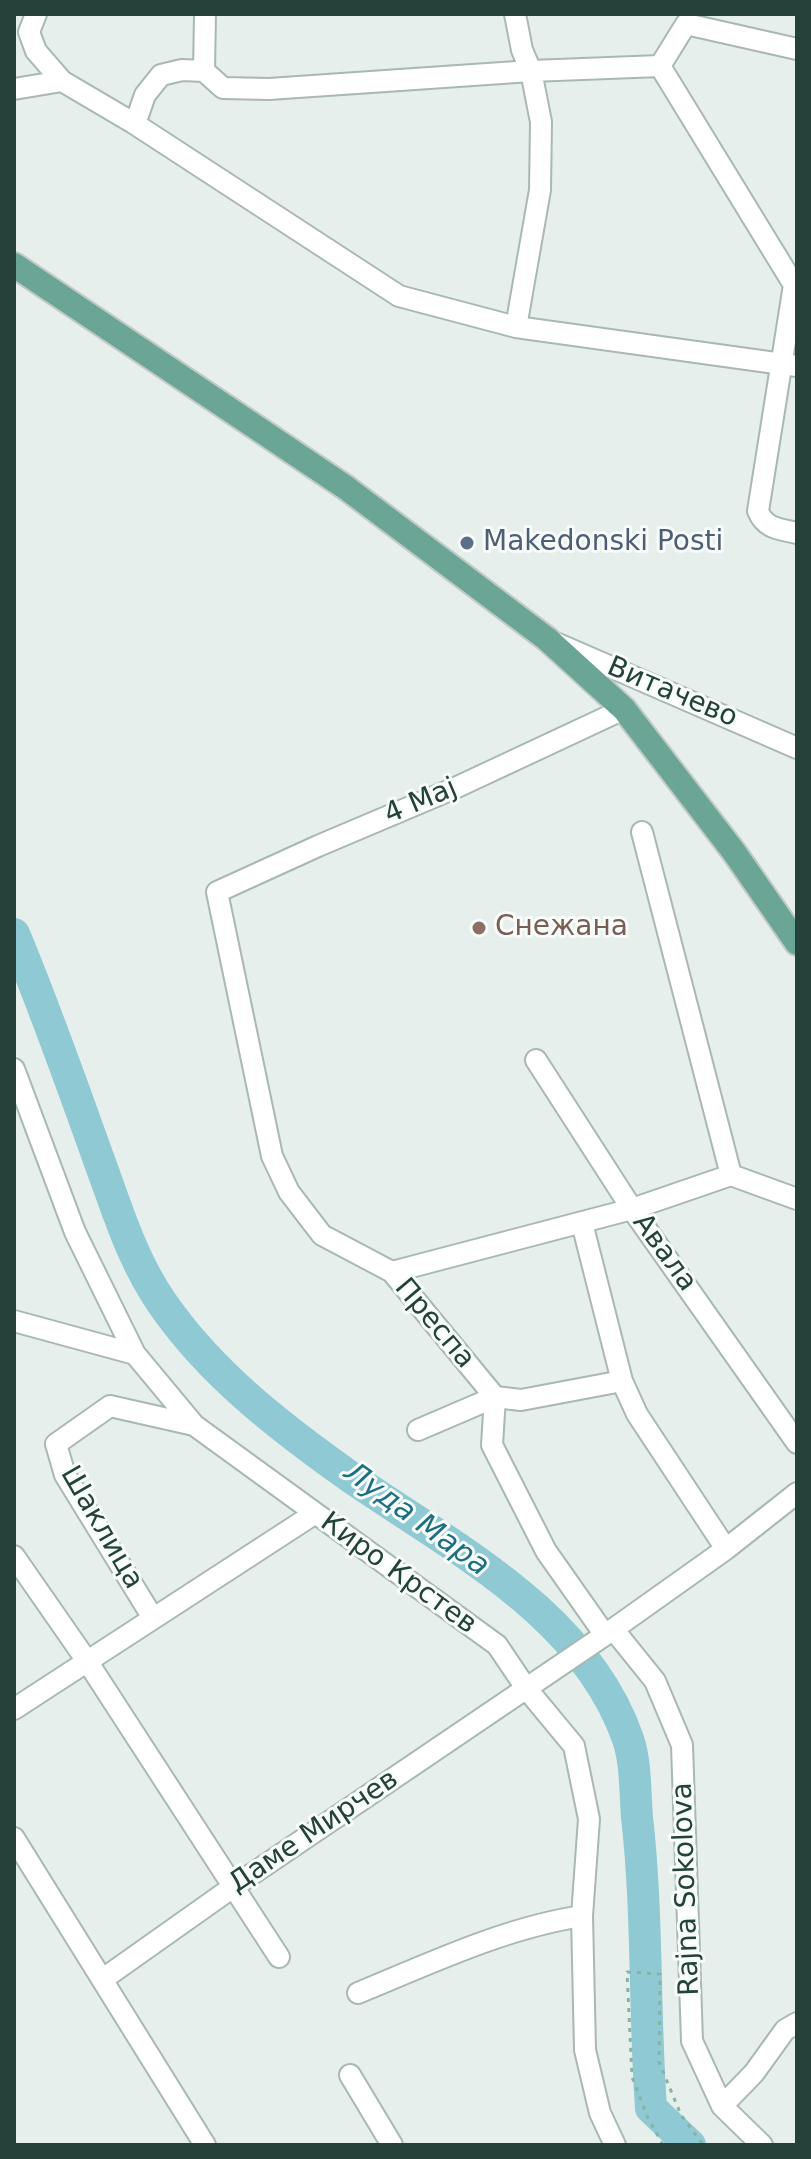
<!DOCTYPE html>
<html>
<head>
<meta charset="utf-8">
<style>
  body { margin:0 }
  #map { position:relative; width:811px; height:2159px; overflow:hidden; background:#e6efeb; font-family:"DejaVu Sans",sans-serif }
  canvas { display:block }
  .frame { position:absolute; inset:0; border:16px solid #24423a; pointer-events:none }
</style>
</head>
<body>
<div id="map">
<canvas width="811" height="2159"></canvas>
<div class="frame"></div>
</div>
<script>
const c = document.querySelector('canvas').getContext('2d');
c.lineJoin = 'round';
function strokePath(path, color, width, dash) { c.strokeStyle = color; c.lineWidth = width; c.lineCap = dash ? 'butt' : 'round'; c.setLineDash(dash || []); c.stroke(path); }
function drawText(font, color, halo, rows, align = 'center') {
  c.font = font + ' "DejaVu Sans",sans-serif'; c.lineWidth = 6; c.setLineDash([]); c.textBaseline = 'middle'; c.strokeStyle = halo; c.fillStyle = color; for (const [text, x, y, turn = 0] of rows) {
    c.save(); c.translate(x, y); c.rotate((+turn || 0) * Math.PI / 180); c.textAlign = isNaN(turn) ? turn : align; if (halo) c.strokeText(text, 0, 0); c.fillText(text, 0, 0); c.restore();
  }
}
strokePath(new Path2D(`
  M14 934C45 1008 72 1085 99 1160 117 1209 132 1260 162 1303 211 1374 280 1427 349 1476 453 1548 584 1613 628 1739 636 1762 635 1793 637 1817 648 1914 644 2011 651 2108L690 2145`), '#8ec9d4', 32);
const minor = new Path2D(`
  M36 14 29 32 36 51 62 81
  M515 14 522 50 531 71 541 122 540 190 516 327
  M660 66 794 285
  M204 71 205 14
  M14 89 62 81 135 124 399 296 516 327 797 366
  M135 124 145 95 161 75 182 70 204 71 223 88 269 89 531 71 660 66 686 24 797 49
  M797 283 794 285 758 511C765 529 780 529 797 533
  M558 644 797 748
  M642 832 731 1175
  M536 1060 632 1209 797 1443
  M14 1069 75 1232 135 1354 194 1425 497 1645 526 1688 574 1746 589 1819 582 1916 585 2050 600 2113 615 2145
  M582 1223 622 1381 637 1414 726 1549
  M392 1272 632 1209 731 1175 797 1199
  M14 1321 135 1354
  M418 1430 495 1397 521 1400 622 1381
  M14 1556 87 1661 279 1957
  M153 1618 65 1475 56 1444 110 1406 194 1425
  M613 1629 655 1681 682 1745 692 2041 722 2106 762 2145
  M605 1635 546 1551 492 1445 495 1397 392 1272 322 1235 289 1192 272 1156 217 892 318 846 455 788 624 709
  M14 1709 314 1514
  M14 1838 205 2145
  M103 1979 233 1887 605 1635 726 1549 797 1493
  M358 1993C431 1963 504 1928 582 1916
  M350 2075 392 2145
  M722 2106 754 2073 785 2030 797 2023`);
const major = new Path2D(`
  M14 265 345 487 547 639 624 709 734 852 797 943`);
strokePath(minor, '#a8b8b2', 24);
strokePath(major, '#c2cac8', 28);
strokePath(new Path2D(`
  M663 2145 647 2116 632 2077 627 1972 660 1974 659 2062 681 2115 703 2145`), '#86b3a5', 3, [4, 6]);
strokePath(minor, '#fff', 20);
strokePath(major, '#6aa596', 24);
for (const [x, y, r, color] of [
  [467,543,8,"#5c6f8a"],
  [479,928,8,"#8d6e63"]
]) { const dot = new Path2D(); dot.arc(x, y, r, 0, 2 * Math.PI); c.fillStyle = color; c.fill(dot); strokePath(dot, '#f7fbf9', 3); }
drawText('28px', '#4e5e75', '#f7fbf9', [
  ["Makedonski Posti",483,543]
], 'left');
drawText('28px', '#24423a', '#f7fbf9', [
  ["Витачево",672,693,23],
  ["4 Мај",421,802,-23],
  ["Авала",664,1253,54],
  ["Преспа",434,1324,50],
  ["Шаклица",101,1528,60],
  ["Киро Крстев",398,1574,36],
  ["Даме Мирчев",314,1832,-34],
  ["Rajna Sokolova",687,1889,-92]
]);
drawText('28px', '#785e54', '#f7fbf9', [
  ["Снежана",495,928]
], 'left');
drawText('italic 30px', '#1c6f80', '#f7fbf9', [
  ["Луда Мара",416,1520,36]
]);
</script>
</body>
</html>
